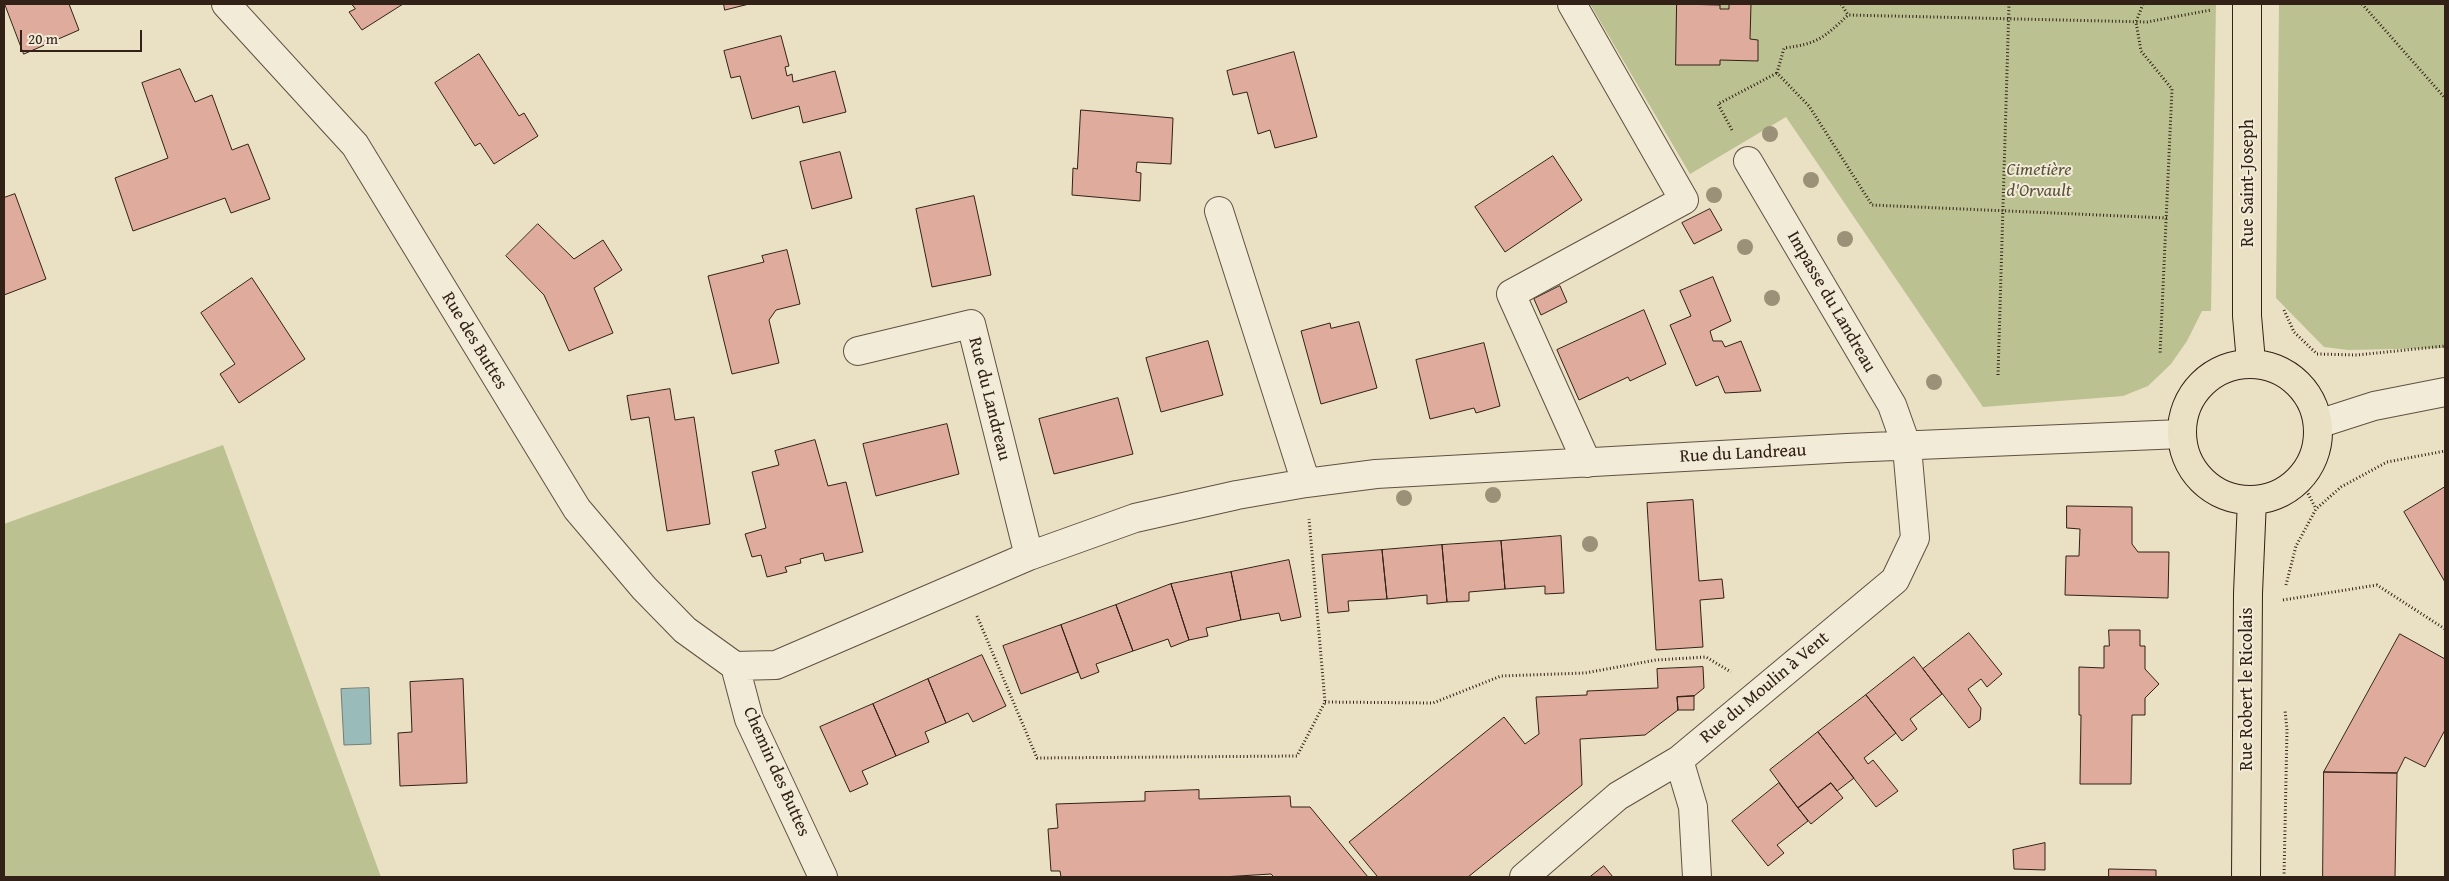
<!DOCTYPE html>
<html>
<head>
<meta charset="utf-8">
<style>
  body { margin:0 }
  #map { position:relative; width:2449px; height:881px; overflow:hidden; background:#eae0c3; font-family:"Gentium Book Plus",serif }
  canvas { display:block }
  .frame { position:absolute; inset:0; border:5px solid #322116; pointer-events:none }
  .scale { position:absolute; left:20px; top:30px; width:122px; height:22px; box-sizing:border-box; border:2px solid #322116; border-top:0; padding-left:6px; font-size:15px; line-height:18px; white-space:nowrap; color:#322116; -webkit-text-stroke:4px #f1ebd8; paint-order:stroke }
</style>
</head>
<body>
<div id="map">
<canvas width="2449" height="881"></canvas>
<div class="frame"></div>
<div class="scale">20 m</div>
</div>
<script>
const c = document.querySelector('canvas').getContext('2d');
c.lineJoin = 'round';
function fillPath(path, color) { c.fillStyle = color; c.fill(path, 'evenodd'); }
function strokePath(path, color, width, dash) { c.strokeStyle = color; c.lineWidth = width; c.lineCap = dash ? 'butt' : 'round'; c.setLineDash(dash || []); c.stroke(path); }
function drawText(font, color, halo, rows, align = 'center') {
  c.font = font + ' "Gentium Book Plus",serif'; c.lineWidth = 4; c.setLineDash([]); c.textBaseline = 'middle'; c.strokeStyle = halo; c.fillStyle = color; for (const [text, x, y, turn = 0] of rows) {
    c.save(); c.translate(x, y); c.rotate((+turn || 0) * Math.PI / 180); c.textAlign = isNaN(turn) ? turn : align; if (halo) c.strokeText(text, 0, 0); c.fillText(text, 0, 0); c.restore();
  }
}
fillPath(new Path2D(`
  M1590 4H2216L2211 311H2202L2187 341 2171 364 2148 386 2123 396 1983 407 1786 117 1690 174Z
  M2279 4H2445V348L2348 350 2324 347 2276 298Z
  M223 445 381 877H4V524Z`), '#bbc191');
const water = new Path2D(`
  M369 688 371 744 344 745 341 689Z`);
fillPath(water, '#99bbba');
strokePath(water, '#707d78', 1);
const building = new Path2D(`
  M5 4H69L79 30 24 54Z
  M352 4H403L362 30 349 12 355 9Z
  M724 4H749L725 10Z
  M1677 4 1720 5V9H1729V4H1751L1750 39 1758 40V61L1720 60V65H1676Z
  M781 36 789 66 785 67 787 76 792 74 793 82 835 71 846 112 803 123 799 106 752 119 740 76 731 78 724 51Z
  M1294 52 1317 137 1275 148 1270 130 1258 134 1247 92 1233 95 1227 71Z
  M479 54 519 116 524 113 538 136 494 164 480 143 475 146 435 83Z
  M180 69 195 102 212 95 232 150 248 144 270 199 231 213 225 198 133 231 115 178 168 158 142 83Z
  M1081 110 1173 118 1171 164 1137 162 1136 172 1141 173 1140 201 1072 195 1073 168 1077 169Z
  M840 152 852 198 812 209 800 162Z
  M1553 156 1582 200 1505 252 1475 207Z
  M15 194 46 279 4 295V198Z
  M974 196 991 275 932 287 916 209Z
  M1710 209 1722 230 1694 244 1682 223Z
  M538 224 574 259 603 240 622 270 594 288 613 333 569 351 544 295 506 256Z
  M787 250 800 304 776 310 769 320 779 363 732 374 708 276 764 262 762 256Z
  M1713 277 1731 321 1710 331 1713 341H1722L1725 347 1741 341 1761 391 1725 393 1718 376 1696 386 1670 325 1691 316 1680 291Z
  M252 278 305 359 239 403 220 374 235 364 201 313Z
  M1560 286 1567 302 1541 315 1534 299Z
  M1644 310 1666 364 1630 381 1628 377 1579 400 1557 350Z
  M1359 322 1377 388 1321 404 1301 331 1330 323 1331 328Z
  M1208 341 1223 395 1161 412 1146 358Z
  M1484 343 1500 406 1476 413 1474 408 1430 419 1416 360Z
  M670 389 675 420 694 417 710 524 667 531 649 417 631 420 627 396Z
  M1118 398 1133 454 1054 474 1039 419Z
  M947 424 959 474 876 496 863 444Z
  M815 440 828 486 846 482 863 552 825 561 823 553 800 559 801 563 785 567 787 572 767 577 761 555 752 557 745 534 766 528 752 472 779 465 775 451Z
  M2445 487V582L2404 512Z
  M1693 500 1699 581 1722 579 1724 598 1700 600 1703 647 1656 650 1647 503Z
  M2067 506 2132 507V544L2138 552H2169L2168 598 2065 595 2066 556H2079L2080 529 2067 528Z
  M1561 536 1564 593 1545 594V586L1505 589 1501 541Z
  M1501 541 1505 589 1469 592V601L1447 602 1442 545Z
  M1442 545 1447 602 1427 604V595L1387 599 1382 550Z
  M1382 550 1387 599 1348 601 1349 611 1328 613 1322 555Z
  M1289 560 1301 617 1281 621 1279 613 1241 620 1231 572Z
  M1231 572 1241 620 1206 628 1208 636 1189 640 1171 584Z
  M1171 584 1189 640 1171 647 1168 639 1133 651 1116 605Z
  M1116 605 1133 651 1096 664 1099 672 1081 679 1061 625Z
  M1061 625 1078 672 1021 694 1003 646Z
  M2109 630H2140V646H2145V669L2159 684 2145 698V715H2132L2131 784H2080L2081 715H2079V667L2104 668V646H2109Z
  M1969 633 2002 674 1987 687 1981 679 1968 689 1981 708 1980 720 1969 728 1923 669Z
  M2400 634 2445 659V730L2425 767 2405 757 2397 773 2324 772Z
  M982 655 1006 706 973 722 968 713 946 723 928 679Z
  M1914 657 1942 694 1910 719 1917 729 1902 741 1866 695Z
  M1703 667 1704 688 1694 696 1677 697 1678 710 1645 735 1580 739 1582 785 1468 877H1375L1377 876 1349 842 1504 717 1525 744 1539 734 1536 697 1587 695V691L1658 688 1657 669Z
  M463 679 467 783 400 786 398 733 412 732 410 682Z
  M928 679 946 723 925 732 929 742 896 756 873 704Z
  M1866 695 1896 733 1864 758 1868 764 1873 760 1898 791 1876 807 1818 732Z
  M1694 696V710H1678L1677 697Z
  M873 704 896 756 862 771 868 784 850 792 820 727Z
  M1818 732 1854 778 1837 791 1831 783 1798 808 1770 770Z
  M2324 772 2397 773 2395 877H2323Z
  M1779 783 1808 821 1777 845 1784 853 1768 866 1732 821Z
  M1831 783 1843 798 1811 824 1798 808Z
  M1199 790V799L1290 796 1291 807H1310L1368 877H1274L1271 874 1222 877H1061L1060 871H1051L1048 829 1058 828 1056 804 1145 801V792Z
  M2045 843V870L2014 869 2013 850Z
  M1604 866 1613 877H1590Z
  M2109 869 2156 870V877H2109Z`);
fillPath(building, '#deab9c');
strokePath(building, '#322116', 1);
const minor = new Path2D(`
  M226 4 355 145 577 509 644 588 685 630 735 666
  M1572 4 1684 200 1511 294 1587 463
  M1219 211 1306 483
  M858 351 971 324 1029 556
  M2318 424 2374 406 2445 392
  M735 666 776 665 1029 556 1135 518 1237 495 1306 483 1376 474 1847 448 2181 434
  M735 666 749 719 823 877
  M1679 760 1693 807 1697 877
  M1524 877 1618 796 1679 760 1895 580 1915 538 1907 447 1892 405 1748 161`);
const major = new Path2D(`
  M2247 4V316L2251 362
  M2182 432a68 68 0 1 1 136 0a68 68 0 1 1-136 0Z
  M2246 877 2248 593 2252 500`);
strokePath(minor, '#605141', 30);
strokePath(major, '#322116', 30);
strokePath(new Path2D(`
  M1841 4 1848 15
  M2143 4 2136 22 2141 51 2172 89 2160 354
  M2362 4 2445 98
  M1732 130 1718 104 1777 73
  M2167 218 1872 205 1809 106 1777 73 1784 48C1817 44 1824 38 1848 15L2147 22 2211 10
  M2284 310 2294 332 2317 354 2357 355 2445 346
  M1998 375 2009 4
  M2300 478 2316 509
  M2286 585 2296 546 2316 509 2341 487 2387 462 2445 451
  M2283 600 2377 585 2445 629
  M977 616 1037 758 1297 756 1325 702 1309 519
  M1325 702 1433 703 1501 676 1585 673 1656 660 1706 657 1731 672
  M2284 877 2287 730 2285 710`), '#322116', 3, [1, 2.5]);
strokePath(minor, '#f1ebd8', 28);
strokePath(major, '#eae0c3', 28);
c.fillStyle = '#9b9178';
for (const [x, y] of [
  [1770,134],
  [1811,180],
  [1714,195],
  [1845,239],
  [1745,247],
  [1772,298],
  [1934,382],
  [1493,495],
  [1404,498],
  [1590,544]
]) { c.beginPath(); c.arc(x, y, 8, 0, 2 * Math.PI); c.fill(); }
drawText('italic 18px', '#5b513b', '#f1ebd8', [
  ["Cimetière",2039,170],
  ["d'Orvault",2039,191]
]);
drawText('18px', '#322116', '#f1ebd8', [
  ["Rue Saint-Joseph",2248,183,-90],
  ["Impasse du Landreau",1831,302,60],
  ["Rue des Buttes",474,341,59],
  ["Rue du Landreau",989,399,76],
  ["Rue du Landreau",1743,454,-3],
  ["Rue du Moulin à Vent",1765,688,-40],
  ["Rue Robert le Ricolais",2247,689,-90],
  ["Chemin des Buttes",776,772,66]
]);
</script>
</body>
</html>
